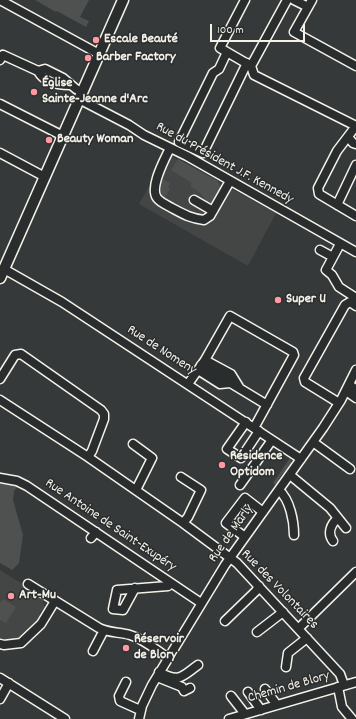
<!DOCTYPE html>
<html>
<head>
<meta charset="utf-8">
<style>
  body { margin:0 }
  #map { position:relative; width:356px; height:719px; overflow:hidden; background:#363939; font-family:Dekko,sans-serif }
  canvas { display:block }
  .scale { position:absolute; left:210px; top:24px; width:95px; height:18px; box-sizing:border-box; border:2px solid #f4f1e8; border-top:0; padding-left:5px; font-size:12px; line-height:14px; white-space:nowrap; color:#f4f1e8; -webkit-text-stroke:3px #2a2d2e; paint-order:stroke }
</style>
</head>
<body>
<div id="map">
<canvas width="356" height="719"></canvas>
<div class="scale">100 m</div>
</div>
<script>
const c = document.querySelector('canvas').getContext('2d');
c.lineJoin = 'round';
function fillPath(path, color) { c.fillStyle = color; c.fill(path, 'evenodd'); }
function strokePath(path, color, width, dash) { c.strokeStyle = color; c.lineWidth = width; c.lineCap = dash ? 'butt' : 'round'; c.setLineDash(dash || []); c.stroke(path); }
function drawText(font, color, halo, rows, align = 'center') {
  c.font = font + ' Dekko,sans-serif'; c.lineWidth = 3; c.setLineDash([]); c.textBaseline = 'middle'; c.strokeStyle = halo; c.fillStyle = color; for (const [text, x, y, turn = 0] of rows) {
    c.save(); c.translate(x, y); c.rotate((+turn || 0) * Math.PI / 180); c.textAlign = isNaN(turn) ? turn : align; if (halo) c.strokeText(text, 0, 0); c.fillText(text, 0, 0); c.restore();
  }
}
fillPath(new Path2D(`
  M167 154 276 213 248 266 139 204Z
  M0 570 43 597V602L45 608 39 613 42 618 18 641 0 642Z`), '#434645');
fillPath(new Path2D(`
  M35 0H89L80 17 89 21 86 27 57 11 56 12Z
  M178 159 218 181 221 192 214 204C205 204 205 197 199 192 197 190 193 188 190 186L192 183 171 170Z
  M160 178 170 183 168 187 170 189 165 198 159 190Z
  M290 458 292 464 284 474 283 473 278 480 280 481 276 485 273 483Z
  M0 483 18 486 14 491 13 500 23 535 19 563 12 570 0 563Z
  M3 599 16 607 6 623 0 620V603Z`), '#4e514f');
const minor = new Path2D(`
  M0 0 99 54
  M245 0 220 48 251 66 254 75 356 126 337 151 318 188 319 194 356 216
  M294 0 308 7
  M312 0 294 32 356 66
  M227 52 219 69 213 73 179 142 203 153 247 63
  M0 60 3 55 38 71C44 82 58 85 70 85
  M251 66 287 0
  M38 71 45 69 63 78 76 89 82 92
  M79 99 129 125 144 135 187 156 356 252
  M0 104 63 136
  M348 137 353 143 356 144
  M170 148C165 159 149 187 157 198 161 203 167 205 172 208 185 215 190 218 204 220L210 216 230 181
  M0 153 45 177
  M194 200 213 211
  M337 205 356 165
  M340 244 326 270 332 275 339 287 356 298
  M320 250 333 257
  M4 269 62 302 301 459
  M205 360 231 374 239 387
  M201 365 267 405
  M198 370 220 384 230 383
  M0 379 15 355 21 354 101 410 104 414V419L92 451 88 457
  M188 384 205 360 230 316 293 352 294 355 254 428
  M349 385 356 389
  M346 391 356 398
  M0 400 88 457 183 523 237 563 340 674 344 685
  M339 403 305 382 304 378 345 305 350 302 356 306
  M246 422 227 449 241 458 259 431
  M313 442 350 469
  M133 444 152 458 136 490
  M290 475 330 508 346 528
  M181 477 201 490 188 517 183 523
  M0 478 17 481 27 486 201 603
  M240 485 272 440
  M279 490C290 500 294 521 294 535
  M245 537 226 523 245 498 263 512
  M91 538 96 532
  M333 541C327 533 331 524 338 518
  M28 584 99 628C109 633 120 632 130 635 144 639 156 650 168 658
  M135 588 123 610 113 609 117 590 168 586
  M225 621 256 591 259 586
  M299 628 356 572
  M257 632 283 612
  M0 644 4 645 21 643 41 624 55 601
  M93 651 104 630
  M286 667 288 653 307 638
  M159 672C180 683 181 677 198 665
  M157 677 182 687 184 691 190 688
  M0 678 65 719
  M126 682 119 696 120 701 140 710
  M338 687 342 707 352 719
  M265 689 277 705
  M248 692 261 710
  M231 696 245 714
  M0 699 9 683
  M139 719 142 706 152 685 225 565 323 428 341 400 356 370
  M229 719 356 682`);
const major = new Path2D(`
  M0 278 123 0`);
strokePath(minor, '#f4f1e8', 11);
strokePath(major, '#f4f1e8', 13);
strokePath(minor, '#2a2d2e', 8);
strokePath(major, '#2a2d2e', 10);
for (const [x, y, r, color] of [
  [96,40,4,"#ff9aa2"],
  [88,58,4,"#ff9aa2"],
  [34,92,4,"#ff9aa2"],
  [49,140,4,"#ff9aa2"],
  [278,300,4,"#ff9aa2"],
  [222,465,4,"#ff9aa2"],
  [11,596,4,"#ff9aa2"],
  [126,648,4,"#ff9aa2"]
]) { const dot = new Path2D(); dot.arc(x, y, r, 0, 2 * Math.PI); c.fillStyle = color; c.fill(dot); strokePath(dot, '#2a2d2e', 1.5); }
drawText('bold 14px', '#f4f1e8', '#2a2d2e', [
  ["Escale Beauté",104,40],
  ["Barber Factory",96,58],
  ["Église",42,84],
  ["Sainte-Jeanne d'Arc",42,100],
  ["Beauty Woman",57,140],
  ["Super U",286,300],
  ["Résidence",230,457],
  ["Optidom",230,473],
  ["Art-Mu",19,596],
  ["Réservoir",134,640],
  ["de Blory",134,656]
], 'left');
drawText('14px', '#f4f1e8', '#2a2d2e', [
  ["Rue du Président J.F. Kennedy",224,164,29],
  ["Rue de Nomeny",161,351,33],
  ["Rue Antoine de Saint-Exupéry",110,526,34],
  ["Rue de Marly",232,534,-55],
  ["Rue des Volontaires",279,590,46],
  ["Chemin de Blory",289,688,-16]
]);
</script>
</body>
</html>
